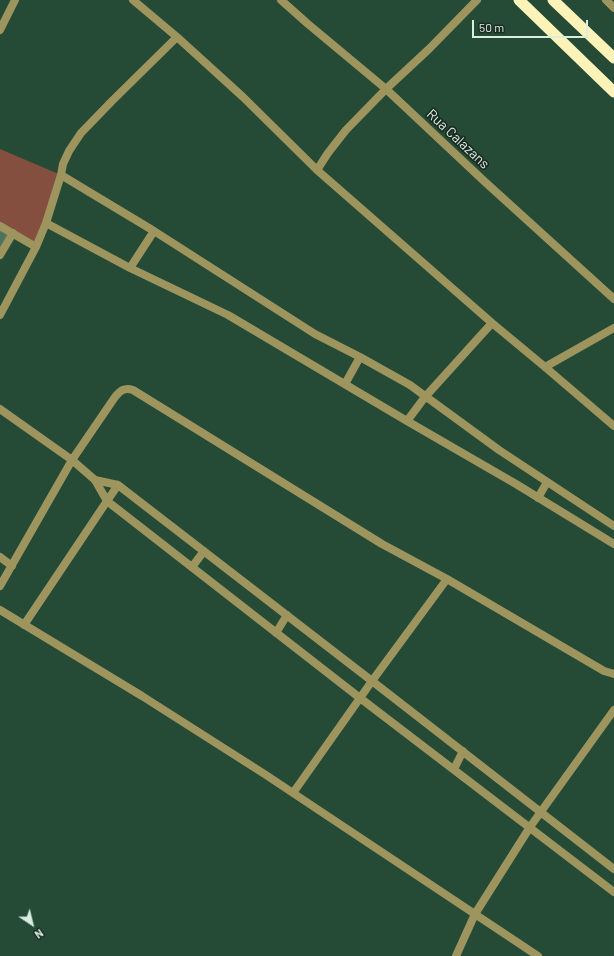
<!DOCTYPE html>
<html>
<head>
<meta charset="utf-8">
<style>
  body { margin:0 }
  #map { position:relative; width:614px; height:956px; overflow:hidden; background:#254b36; font-family:Barlow,sans-serif }
  canvas { display:block }
  .north { position:absolute; left:12px; top:904px; width:40px; height:40px; -webkit-text-stroke:3px #1c2c23; paint-order:stroke; rotate:145deg; font-size:11px; font-weight:700; line-height:16px; text-align:center; color:#d9eee1 }
  .north::after { content:''; display:block; margin:auto; width:14px; height:18px; background:#d9eee1; clip-path:polygon(50% 0,100% 100%,50% 72%,0 100%) }
  .scale { position:absolute; left:472px; top:20px; width:116px; height:18px; box-sizing:border-box; border:2px solid #d9eee1; border-top:0; padding-left:5px; font-size:12px; line-height:14px; white-space:nowrap; color:#d9eee1; -webkit-text-stroke:3px #1c2c23; paint-order:stroke }
</style>
</head>
<body>
<div id="map">
<canvas width="614" height="956"></canvas>
<div class="north">N</div>
<div class="scale">50 m</div>
</div>
<script>
const c = document.querySelector('canvas').getContext('2d');
c.lineJoin = 'round';
function fillPath(path, color) { c.fillStyle = color; c.fill(path, 'evenodd'); }
function strokePath(path, color, width, dash) { c.strokeStyle = color; c.lineWidth = width; c.lineCap = dash ? 'butt' : 'round'; c.setLineDash(dash || []); c.stroke(path); }
function drawText(font, color, halo, rows, align = 'center') {
  c.font = font + ' Barlow,sans-serif'; c.lineWidth = 3.5; c.setLineDash([]); c.textBaseline = 'middle'; c.strokeStyle = halo; c.fillStyle = color; for (const [text, x, y, turn = 0] of rows) {
    c.save(); c.translate(x, y); c.rotate((+turn || 0) * Math.PI / 180); c.textAlign = isNaN(turn) ? turn : align; if (halo) c.strokeText(text, 0, 0); c.fillText(text, 0, 0); c.restore();
  }
}
fillPath(new Path2D(`
  M0 149 61 175 36 247 0 226Z`), '#844f3e');
fillPath(new Path2D(`
  M0 226 13 233 0 255Z`), '#4d735d');
strokePath(new Path2D(`
  M133 0 177 37 243 97 317 170 492 323 545 367 614 426
  M281 0 308 24 386 89 484 181 614 299
  M606 0 614 8
  M0 30 15 0
  M317 170 328 153 346 130 386 89 429 49 477 0
  M61 175 154 231 315 334 360 357 410 385 499 450 614 526
  M46 223 130 268 228 315 407 421 516 484 614 544
  M0 226 36 247
  M0 255 13 233
  M130 268 154 231
  M0 315 36 247 46 223 61 175 63 164 69 151 81 133 112 101 177 37
  M545 367 614 328
  M345 384 360 357
  M0 409 72 460 95 480 107 501 360 698 614 892
  M407 421 425 397 492 323
  M95 480 118 485 372 681 614 869
  M538 498 547 482
  M0 557 12 566
  M192 567 204 551
  M0 586 72 460 115 397C120 391 124 387 133 390L382 544 447 579 604 671 614 674
  M0 610 142 696 266 775 538 956
  M24 625 107 501 118 485
  M276 633 287 615
  M454 769 463 751
  M293 793 372 681 447 579
  M456 956 475 914 530 827 614 710`), '#9e945e', 8);
strokePath(new Path2D(`
  M519 0 614 92
  M553 0 614 58`), '#fdf2b8', 11);
drawText('14px', '#d9eee1', '#1c2c23', [
  ["Rua Calazans",458,139,43]
]);
</script>
</body>
</html>
